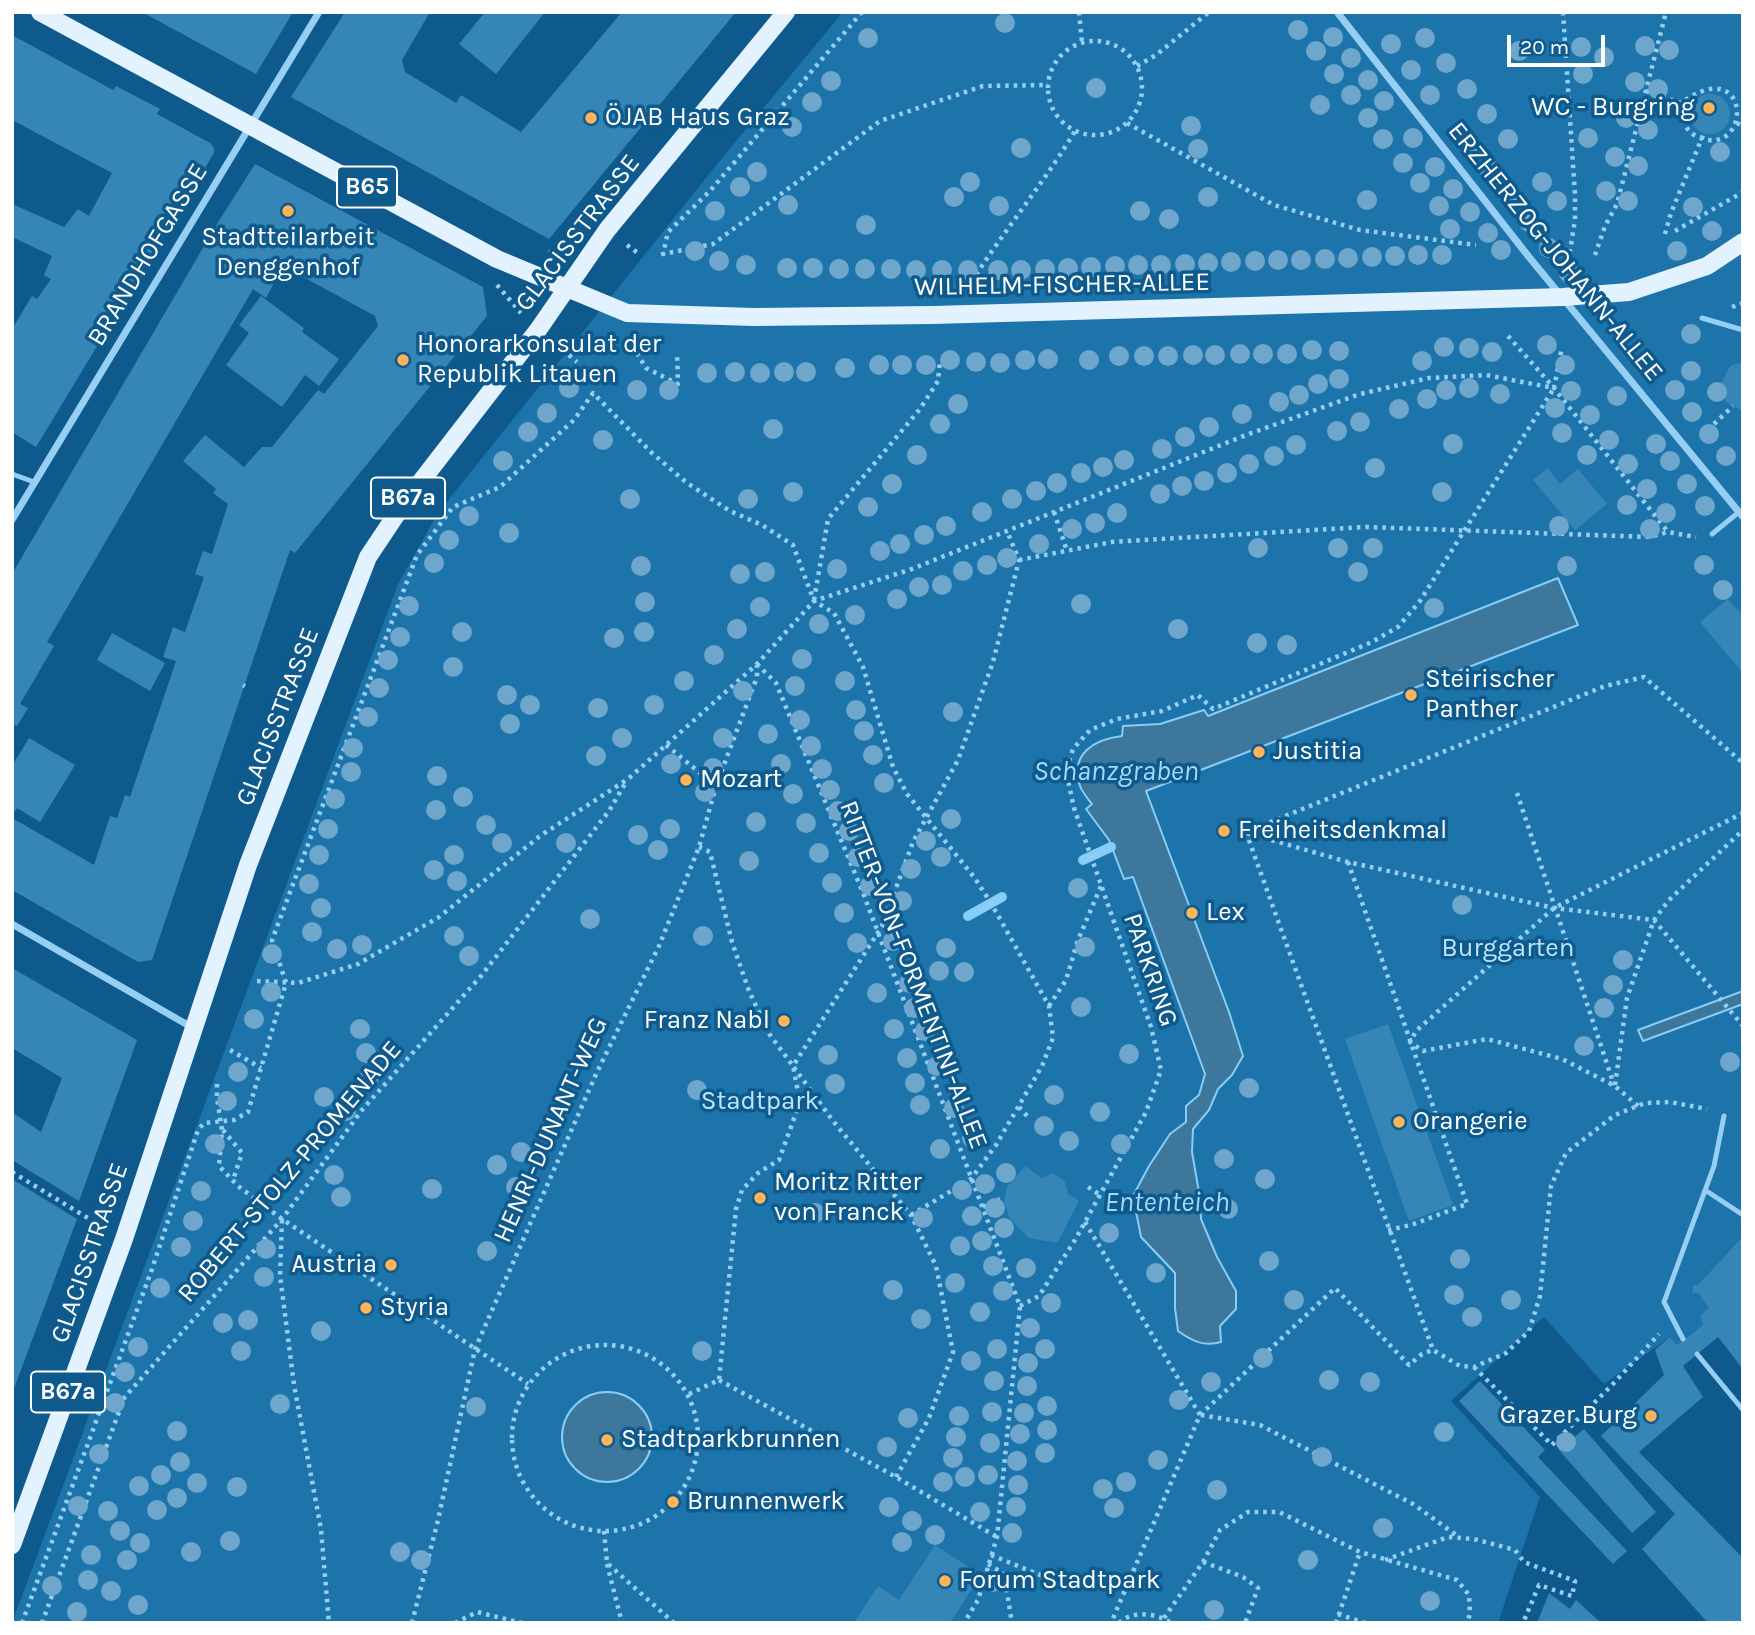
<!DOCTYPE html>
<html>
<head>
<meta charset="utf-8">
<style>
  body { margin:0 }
  #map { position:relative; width:1755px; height:1635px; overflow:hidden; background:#0f5a8d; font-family:Karla,sans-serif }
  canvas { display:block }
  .frame { position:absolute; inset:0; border:14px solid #fff; pointer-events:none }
  .scale { position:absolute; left:1507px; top:35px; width:98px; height:32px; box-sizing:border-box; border:4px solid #fff; border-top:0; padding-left:9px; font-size:21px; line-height:24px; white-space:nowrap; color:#fff; -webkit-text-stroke:5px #0f5a8d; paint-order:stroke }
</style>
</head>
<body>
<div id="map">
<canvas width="1755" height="1635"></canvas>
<div class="frame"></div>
<div class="scale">20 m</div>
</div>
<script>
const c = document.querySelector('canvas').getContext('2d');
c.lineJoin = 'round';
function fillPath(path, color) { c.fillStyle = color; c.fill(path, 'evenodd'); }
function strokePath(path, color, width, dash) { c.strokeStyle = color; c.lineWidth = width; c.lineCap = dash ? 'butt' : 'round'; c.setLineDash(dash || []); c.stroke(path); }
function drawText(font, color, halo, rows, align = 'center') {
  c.font = font + ' Karla,sans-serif'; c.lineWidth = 7; c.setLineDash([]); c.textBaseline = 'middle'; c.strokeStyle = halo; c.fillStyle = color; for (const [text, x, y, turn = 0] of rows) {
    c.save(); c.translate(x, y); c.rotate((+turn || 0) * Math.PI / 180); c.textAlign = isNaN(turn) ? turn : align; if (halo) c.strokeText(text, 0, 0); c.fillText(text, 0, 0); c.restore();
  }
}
fillPath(new Path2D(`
  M843 12H1743V1236L1698 1285H1693L1692 1293H1698L1709 1308 1700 1315 1703 1325 1677 1345 1670 1337 1604 1384 1544 1317 1451 1401 1540 1497 1498 1623H12L398 584 438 513 718 163Z`), '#1d74ab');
const water = new Path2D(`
  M1558 578 1578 625 1146 791 1229 1012 1243 1056 1232 1075 1218 1089 1209 1110 1193 1129 1192 1152 1200 1198 1201 1219 1217 1257 1236 1291V1309L1220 1326 1221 1342C1204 1347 1192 1341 1178 1331L1175 1308V1273L1141 1237 1133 1196 1149 1166 1170 1134 1186 1122V1106L1199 1095 1205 1074 1133 877 1124 879 1109 840 1086 809 1092 804C1088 799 1082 792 1080 786 1069 753 1096 739 1122 736L1123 726 1160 724 1204 710 1208 716Z
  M1743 991V1004L1643 1041 1638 1030Z
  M562 1437a45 45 0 1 1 90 0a45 45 0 1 1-90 0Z`);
fillPath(water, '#3e779c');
strokePath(water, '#87cdf7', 2);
strokePath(new Path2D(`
  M1083 860 1111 847
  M968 916 1002 897`), '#87cdf7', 10);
fillPath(new Path2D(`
  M142 12H293L256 74Z
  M345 12H430L402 60 405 72 456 103 461 95 521 132 622 12H736L549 239 291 97Z
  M485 12H545L496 74 459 44Z
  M12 35 113 90 116 86 160 109 157 114 210 143 214 148V153L36 447 12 432V329L32 296 37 299 51 279 44 275 52 256 12 237V204L64 227 78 209 89 216 112 173 12 120Z
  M1690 114a20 20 0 1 1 40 0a20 20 0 1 1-40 0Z
  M255 164 483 287 487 316 295 553 290 550 152 960 138 962 12 890V818L94 865 110 816 117 818 125 795 130 797 176 661 163 657 173 627 185 632 204 577 195 574 203 551 212 554 228 504 213 493 216 489 183 461 205 435 244 467 262 447H272L318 390 324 394 378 326 375 316 283 266 266 298 253 289 47 642 54 646 20 704 28 708 17 726 12 724V574L217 224Z
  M261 296 304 328 302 332 339 359 319 386 305 375 282 407 226 365 249 333 239 325Z
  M1743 362V411L1726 402 1721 383 1730 366Z
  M1548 468 1560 484 1578 469 1607 504 1575 530 1533 480Z
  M1728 599 1743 616V673L1700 622Z
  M112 633 165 663 150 691 97 660Z
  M29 738 75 765 40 822 17 808 12 815V766Z
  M12 968 137 1040 79 1201 12 1160V1112L41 1132 62 1078 12 1048Z
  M1388 1024 1453 1205 1409 1221 1345 1039Z
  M1025 1166 1042 1178 1053 1173 1065 1181 1068 1194 1079 1201 1057 1243 1029 1238 1010 1219 1004 1202 1007 1187Z
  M12 1179 77 1219 12 1394Z
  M1743 1236V1369L1718 1337 1683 1366 1703 1397 1639 1452 1743 1558V1623H1708L1642 1549 1675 1514 1601 1436 1664 1375 1655 1350 1670 1337 1677 1345 1703 1325 1700 1315 1709 1308 1698 1293H1692L1693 1285H1698Z
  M1480 1381 1545 1450 1538 1457 1627 1551 1613 1564 1459 1401Z
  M1584 1429 1656 1512 1632 1533 1559 1450Z
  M935 1545 981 1575 950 1623H854L878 1586 899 1600Z
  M1549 1593 1570 1609 1576 1600 1601 1623H1537Z`), '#3685b7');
strokePath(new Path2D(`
  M862 12 710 191 668 232 663 254 713 244 880 121 983 86 1048 85
  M1079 12 1082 42
  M1563 12 1575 195V220L1570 251
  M1048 88a47 47 0 1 1 94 0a47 47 0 1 1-94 0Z
  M1137 66 1156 55 1209 12
  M1646 91 1681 103C1754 50 1752 163 1696 136 1684 130 1680 115 1681 103
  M1127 123 1274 205 1360 230 1476 245
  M1737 123 1743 127
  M1675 231 1743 192
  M1665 234 1671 213 1704 133
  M627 245 638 253
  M549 253 566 243
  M1595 255 1605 226 1617 204 1666 12
  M497 285 521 313
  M967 289C1001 234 1042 186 1075 131
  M1732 307 1743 303
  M1508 336 1554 388 1668 532
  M556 344 577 362
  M637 353 646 368 678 384 677 353
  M1714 424 1733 406
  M1054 512 1067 551
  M1019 560 1112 542 1366 527 1650 537 1668 532 1696 537
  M814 600 828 519 920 409 938 381 940 361
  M757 664 776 683 863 893 1020 1306 997 1537 978 1600 964 1623
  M243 685 245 686
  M666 745 716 786
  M1517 793 1614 1085
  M1246 832 1433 1350 1460 1366 1474 1367 1506 1353 1529 1331 1540 1296 1551 1186 1566 1153 1615 1115 1645 1103 1670 1102 1707 1109
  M1246 832 1605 686 1644 677 1743 763
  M1247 833 1348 862 1554 908 1654 920 1743 1026
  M1348 862 1467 1204 1411 1225 1388 1230
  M257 981 298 983 358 964 439 917 540 836 628 779 757 664 814 601 912 569 1246 435 1360 394 1429 378 1486 375 1554 388 1562 347
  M1049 1006 1066 980 1078 940 1101 886
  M230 1050 261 1068
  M217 1084V1098L222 1130 219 1166 238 1186 282 1219 528 1384
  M1615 1085 1627 998 1654 920 1669 900 1743 830
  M1638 1106 1615 1086 1562 1059 1487 1039 1423 1051 1410 1042 1416 1031 1554 908 1743 813
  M1019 1107 1028 1117
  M223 1130 242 1153 233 1180
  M12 1172 101 1226
  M1088 1187 1100 1195
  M983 1207 1000 1199
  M282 1220 280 1275 294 1385 321 1529 329 1623
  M1085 1222 1200 1415 1111 1623
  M1020 1306 1039 1296 1075 1240 1146 1112 1161 1070 1151 1027 1074 808 1066 771 1073 749 1090 730 1117 719 1162 711 1198 695 1213 709 1372 642 1398 627 1420 601 1554 388
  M512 1438a93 93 0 1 1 186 0a93 93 0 1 1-186 0Z
  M1474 1367 1552 1445 1613 1384 1659 1334
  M719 1380 896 1477 997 1537
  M689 1394 719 1380 736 1209 742 1190 758 1173 779 1160 800 1102 793 1066 770 1035 749 991 732 942 710 852 699 847
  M1200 1415 1335 1288 1409 1365 1422 1354 1433 1350
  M1201 1415 1260 1425 1413 1504 1456 1535
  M896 1477 929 1418 953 1352 936 1266 911 1215 833 1121 793 1066 882 926 913 842 958 760 993 662 1019 560 1007 531
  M604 1531 607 1563 674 1623
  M991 1555 1055 1581
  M1385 1560 1448 1537 1474 1539 1515 1550 1524 1562 1575 1581 1572 1596 1539 1585 1523 1623
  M1203 1562 1243 1577 1258 1588 1245 1623
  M607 1564 622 1623
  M988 1564 1004 1574 1012 1623
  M1338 1614 1365 1623
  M1164 1618 1203 1562 1220 1530 1248 1512H1279L1360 1552 1457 1580 1469 1595 1470 1614 1467 1623
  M22 1623 152 1269 198 1130 204 1123 234 1120 248 1112 286 983 272 940 417 555 453 507 500 487 574 420 593 393 652 453 687 483 730 511 762 525 793 545 814 601 834 613 863 667 893 767 907 794 974 877 991 903 1049 1006 1053 1038 1042 1066 996 1145 971 1179 911 1215
  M42 1623 124 1398 282 1219 362 1110 481 976 609 811 626 782
  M412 1623 438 1520 475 1349 597 1072 659 946 699 847 716 786 757 677V665
  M455 1623 477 1612 522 1623
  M1119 1623C1132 1610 1156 1613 1171 1623
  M1336 1623 1360 1552`), '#96cff3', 4.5, [3.5, 5]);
strokePath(new Path2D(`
  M1702 318 1743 330
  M12 474 34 482
  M1712 534 1739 512
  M1705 1190 1743 1215
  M1683 1339 1664 1302 1714 1166 1724 1116
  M1697 1354 1743 1410`), '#96cff3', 5);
strokePath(new Path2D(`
  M1337 12 1529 257 1743 517
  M12 520 319 12
  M12 924 193 1028`), '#96cff3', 7);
strokePath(new Path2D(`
  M40 12 497 259 627 313 754 317 933 315 1563 297 1629 292 1707 266 1743 242
  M12 1545 124 1239 248 865 368 557 402 506 538 330 607 230 786 12`), '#e2f2ff', 18);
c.fillStyle = '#6fa6cb';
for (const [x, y] of [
  [1005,23],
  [1298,30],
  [1333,37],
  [868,38],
  [1425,38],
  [1391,44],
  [1645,46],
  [1581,47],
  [1669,50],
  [1316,51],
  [1519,51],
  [1604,57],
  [1351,58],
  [1446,63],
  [1411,70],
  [1334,74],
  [1583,74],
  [1368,80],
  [831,81],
  [1635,82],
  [1096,88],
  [1467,89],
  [1658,89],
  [1351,95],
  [1430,95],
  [1384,101],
  [812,102],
  [1320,105],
  [1487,114],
  [1368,118],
  [1626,118],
  [1191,126],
  [792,127],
  [1648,130],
  [1413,138],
  [1588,138],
  [1383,139],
  [1508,139],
  [1470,146],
  [1021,148],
  [1198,149],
  [1720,152],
  [1615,157],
  [1403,163],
  [1638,166],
  [1435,167],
  [1490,171],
  [757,172],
  [970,182],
  [1542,182],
  [1420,183],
  [740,187],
  [1453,189],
  [1606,191],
  [954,197],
  [1208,197],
  [1510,197],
  [1367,200],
  [1557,201],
  [1628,201],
  [788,205],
  [999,206],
  [1439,206],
  [1693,207],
  [715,211],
  [1140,211],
  [1470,212],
  [1169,219],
  [1529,222],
  [866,225],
  [1450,229],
  [1712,231],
  [1488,233],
  [1549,248],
  [1501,250],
  [695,251],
  [1677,251],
  [1418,255],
  [1442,255],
  [1395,256],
  [1372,257],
  [1348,258],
  [1325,259],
  [1278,260],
  [1301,260],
  [719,261],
  [1255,261],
  [1231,262],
  [1208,263],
  [1185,264],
  [746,265],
  [1138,265],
  [1161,265],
  [1115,266],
  [1091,267],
  [787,268],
  [813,268],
  [1068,268],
  [839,269],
  [865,269],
  [891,269],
  [1045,269],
  [916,270],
  [942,270],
  [968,270],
  [998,270],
  [1021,270],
  [1569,273],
  [1691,334],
  [1547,345],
  [1444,347],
  [1469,348],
  [1312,350],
  [1339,351],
  [1492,352],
  [1240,354],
  [1263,354],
  [1287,354],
  [1193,355],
  [1215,355],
  [1119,356],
  [1144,356],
  [1168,356],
  [1048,359],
  [950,360],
  [1025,360],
  [1089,360],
  [1422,361],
  [976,362],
  [1000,363],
  [879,365],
  [902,365],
  [926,365],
  [1565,365],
  [845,368],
  [1691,371],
  [735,372],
  [784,372],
  [806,372],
  [707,373],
  [760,373],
  [1339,379],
  [1318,384],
  [569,388],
  [1469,388],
  [637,390],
  [669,390],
  [1446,390],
  [1675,390],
  [1571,391],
  [1717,392],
  [1500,394],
  [1299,395],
  [1617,396],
  [1427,399],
  [1279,402],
  [958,404],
  [1555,408],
  [1399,409],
  [1692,412],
  [547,413],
  [1242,414],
  [1590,415],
  [1360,422],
  [940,424],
  [1209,427],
  [773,429],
  [1337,431],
  [528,432],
  [1562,433],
  [1709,434],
  [1185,437],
  [603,440],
  [1609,440],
  [1453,444],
  [1656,444],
  [1296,445],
  [1162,449],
  [917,455],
  [1587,455],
  [1274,456],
  [1726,456],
  [1124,460],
  [503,461],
  [1670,461],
  [1249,464],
  [1628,464],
  [1103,467],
  [1375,468],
  [1081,473],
  [1227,473],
  [1204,481],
  [1057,483],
  [892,484],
  [1687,484],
  [1182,486],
  [1647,489],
  [1036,491],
  [793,492],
  [1442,492],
  [1160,494],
  [630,499],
  [748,499],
  [1012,499],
  [1627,505],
  [1705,506],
  [868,507],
  [982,512],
  [1117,513],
  [1666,513],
  [469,516],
  [1095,523],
  [946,526],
  [1559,526],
  [1072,529],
  [1650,529],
  [509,533],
  [924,535],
  [449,540],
  [900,544],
  [1039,544],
  [1258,548],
  [1338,548],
  [1373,548],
  [880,551],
  [1007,558],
  [434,563],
  [987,565],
  [1704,565],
  [641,566],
  [1567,566],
  [837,569],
  [963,571],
  [765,572],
  [1358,572],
  [740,574],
  [942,585],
  [919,587],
  [1723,590],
  [897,599],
  [645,602],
  [1081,604],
  [409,606],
  [760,607],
  [1434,608],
  [855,615],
  [819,624],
  [737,629],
  [1178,629],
  [462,632],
  [644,632],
  [400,637],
  [614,638],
  [1257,643],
  [1287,645],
  [714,655],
  [802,659],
  [388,660],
  [453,667],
  [684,681],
  [845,681],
  [795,686],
  [379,688],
  [743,691],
  [507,695],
  [530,705],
  [654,705],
  [598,708],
  [856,710],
  [953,712],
  [368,717],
  [800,720],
  [510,724],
  [864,731],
  [768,734],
  [622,738],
  [723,738],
  [811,746],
  [353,748],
  [873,755],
  [596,756],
  [671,764],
  [781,764],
  [713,768],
  [822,769],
  [351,772],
  [437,776],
  [884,783],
  [830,790],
  [705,792],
  [793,794],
  [463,797],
  [335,799],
  [436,810],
  [838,811],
  [951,819],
  [756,822],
  [806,823],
  [486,825],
  [328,829],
  [670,829],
  [849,831],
  [638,835],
  [926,841],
  [502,843],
  [566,843],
  [658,850],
  [819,853],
  [319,855],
  [454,855],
  [858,857],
  [941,857],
  [749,861],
  [911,869],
  [434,870],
  [457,881],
  [832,883],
  [309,884],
  [870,886],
  [1078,888],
  [902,901],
  [1462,905],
  [321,908],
  [844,913],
  [590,919],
  [312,932],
  [454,936],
  [703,936],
  [893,941],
  [857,943],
  [362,945],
  [1085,947],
  [946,948],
  [337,949],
  [272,954],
  [469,956],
  [1623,960],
  [939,971],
  [964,972],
  [909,983],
  [1613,985],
  [271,992],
  [877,993],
  [1081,1007],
  [914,1008],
  [1604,1008],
  [254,1019],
  [360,1029],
  [894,1029],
  [925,1031],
  [1584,1046],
  [366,1053],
  [1129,1054],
  [828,1055],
  [907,1058],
  [1730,1062],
  [937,1066],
  [238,1072],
  [368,1080],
  [915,1083],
  [835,1084],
  [1249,1088],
  [697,1090],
  [1054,1095],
  [324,1097],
  [227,1101],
  [920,1105],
  [954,1108],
  [346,1111],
  [1100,1112],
  [1044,1126],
  [972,1138],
  [1069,1141],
  [215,1144],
  [1121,1144],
  [940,1149],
  [521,1152],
  [1224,1159],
  [497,1165],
  [1006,1173],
  [334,1175],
  [1265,1179],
  [985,1184],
  [516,1187],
  [432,1189],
  [962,1190],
  [201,1191],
  [341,1197],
  [995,1208],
  [1228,1209],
  [815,1213],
  [972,1216],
  [923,1218],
  [193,1221],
  [1004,1228],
  [1109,1233],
  [982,1241],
  [960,1246],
  [181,1247],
  [266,1249],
  [487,1251],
  [1460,1259],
  [1269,1261],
  [993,1266],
  [1026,1268],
  [1156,1273],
  [264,1277],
  [955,1283],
  [160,1288],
  [893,1290],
  [1003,1291],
  [1454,1295],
  [1294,1300],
  [1511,1300],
  [1051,1303],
  [980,1312],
  [1472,1317],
  [921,1319],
  [248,1320],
  [223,1323],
  [1030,1328],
  [321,1331],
  [138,1347],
  [997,1349],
  [1045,1349],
  [241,1351],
  [702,1351],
  [1263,1358],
  [971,1361],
  [1028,1363],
  [125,1372],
  [1329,1380],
  [994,1381],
  [1211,1382],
  [1370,1382],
  [1027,1386],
  [1179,1400],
  [115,1403],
  [280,1404],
  [1047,1406],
  [476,1407],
  [992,1412],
  [1024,1413],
  [959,1416],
  [908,1418],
  [1047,1430],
  [177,1431],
  [1444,1432],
  [1020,1434],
  [956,1437],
  [1566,1442],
  [990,1443],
  [887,1447],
  [1045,1453],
  [99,1454],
  [1322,1457],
  [953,1458],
  [1158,1460],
  [1017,1461],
  [180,1462],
  [161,1475],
  [988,1475],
  [965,1477],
  [943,1482],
  [1126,1482],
  [197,1483],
  [1018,1485],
  [139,1486],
  [237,1487],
  [1103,1489],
  [1217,1490],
  [177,1498],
  [78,1506],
  [889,1507],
  [1016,1507],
  [1114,1508],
  [157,1510],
  [108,1511],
  [980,1512],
  [912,1521],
  [1383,1528],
  [120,1531],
  [1012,1533],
  [935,1535],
  [230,1541],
  [902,1542],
  [140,1543],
  [191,1552],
  [400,1552],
  [91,1555],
  [127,1560],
  [421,1560],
  [1308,1560],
  [88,1580],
  [993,1582],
  [52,1586],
  [111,1591],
  [1430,1601],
  [138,1605],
  [1214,1610],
  [77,1612]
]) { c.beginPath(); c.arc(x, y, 10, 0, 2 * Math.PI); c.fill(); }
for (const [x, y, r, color] of [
  [1709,108,7,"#ffb458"],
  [591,118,7,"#ffb458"],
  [288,211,7,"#ffb458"],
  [403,360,7,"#ffb458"],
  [1411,695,7,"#ffb458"],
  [1259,752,7,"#ffb458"],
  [686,780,7,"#ffb458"],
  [1224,831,7,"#ffb458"],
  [1192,913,7,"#ffb458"],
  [784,1021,7,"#ffb458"],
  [1399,1122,7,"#ffb458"],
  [760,1198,7,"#ffb458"],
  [391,1265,7,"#ffb458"],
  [366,1308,7,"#ffb458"],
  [1651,1416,7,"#ffb458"],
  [607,1440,7,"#ffb458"],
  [673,1502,7,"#ffb458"],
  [945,1581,7,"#ffb458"]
]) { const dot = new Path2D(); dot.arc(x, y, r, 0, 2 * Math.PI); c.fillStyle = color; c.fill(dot); strokePath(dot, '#0f5a8d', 2.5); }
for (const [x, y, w] of [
  [367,187,60],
  [408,498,74],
  [68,1392,74]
]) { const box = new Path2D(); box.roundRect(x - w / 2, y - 20.5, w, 41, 5); c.fillStyle = '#0f5a8d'; c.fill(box); strokePath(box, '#fff', 2); }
drawText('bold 24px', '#fff', null, [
  ["B65",367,187],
  ["B67a",408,498],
  ["B67a",68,1392]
]);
drawText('26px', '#fff', '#0f5a8d', [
  ["WC - Burgring",1695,108,"right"],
  ["ÖJAB Haus Graz",605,118],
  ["Stadtteilarbeit",288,238,"center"],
  ["Denggenhof",288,268,"center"],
  ["Honorarkonsulat der",417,345],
  ["Republik Litauen",417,375],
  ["Steirischer",1425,680],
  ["Panther",1425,710],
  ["Justitia",1273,752],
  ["Mozart",700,780],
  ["Freiheitsdenkmal",1238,831],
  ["Lex",1206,913],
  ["Franz Nabl",770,1021,"right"],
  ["Orangerie",1413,1122],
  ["Moritz Ritter",774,1183],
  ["von Franck",774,1213],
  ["Austria",377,1265,"right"],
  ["Styria",380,1308],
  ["Grazer Burg",1637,1416,"right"],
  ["Stadtparkbrunnen",621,1440],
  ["Brunnenwerk",687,1502],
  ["Forum Stadtpark",959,1581]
], 'left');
drawText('26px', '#fff', '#0f5a8d', [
  ["GLACISSTRASSE",578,233,-53],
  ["ERZHERZOG-JOHANN-ALLEE",1555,252,51],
  ["BRANDHOFGASSE",148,255,-59],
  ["WILHELM-FISCHER-ALLEE",1062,285,-1],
  ["GLACISSTRASSE",278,717,-69],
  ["PARKRING",1150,970,71],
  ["RITTER-VON-FORMENTINI-ALLEE",913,975,69],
  ["HENRI-DUNANT-WEG",551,1130,-66],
  ["ROBERT-STOLZ-PROMENADE",290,1172,-50],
  ["GLACISSTRASSE",90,1253,-71]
]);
drawText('26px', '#bde5fe', '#0f5a8d', [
  ["Burggarten",1508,949],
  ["Stadtpark",760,1102]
]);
drawText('italic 28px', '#a1d9fa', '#0f5a8d', [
  ["Schanzgraben",1116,772],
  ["Ententeich",1167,1203]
]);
</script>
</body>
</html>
